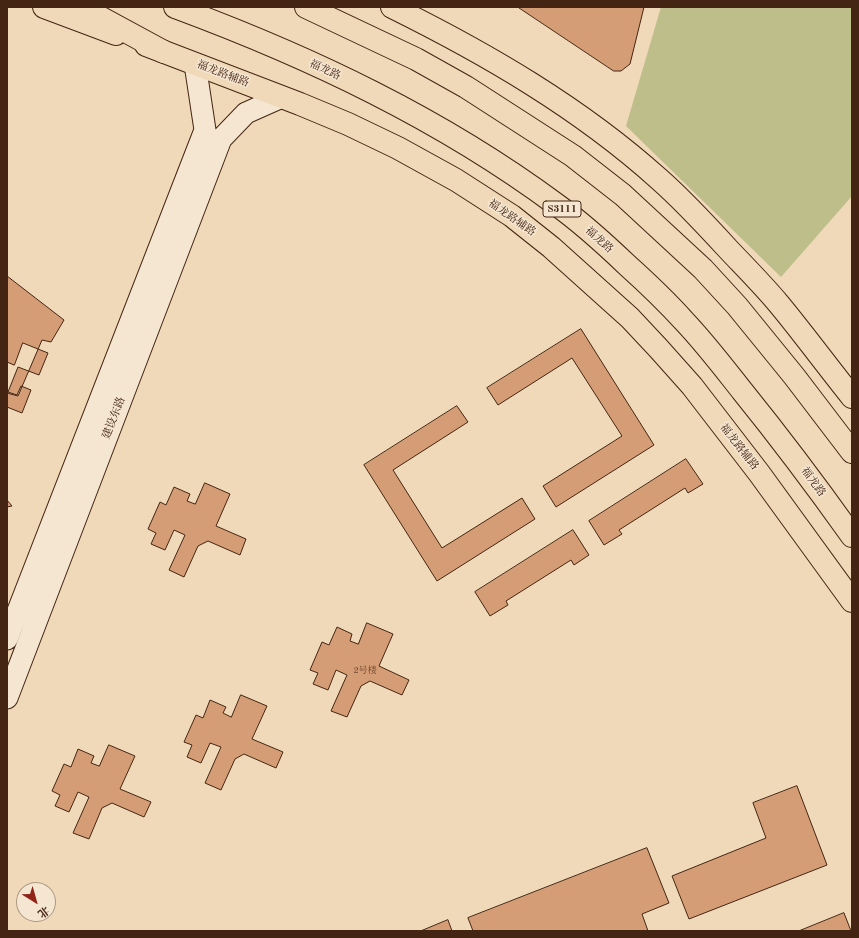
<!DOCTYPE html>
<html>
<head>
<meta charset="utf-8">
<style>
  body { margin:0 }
  #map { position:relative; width:859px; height:938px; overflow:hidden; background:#efd9b8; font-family:"Old Standard TT","Noto Serif SC",serif }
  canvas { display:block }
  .frame { position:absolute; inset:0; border:8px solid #442513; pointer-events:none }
  .north { position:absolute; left:16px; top:882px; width:40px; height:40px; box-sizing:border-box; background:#f5e6d1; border:1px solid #ae9985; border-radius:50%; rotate:143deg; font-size:11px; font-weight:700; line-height:16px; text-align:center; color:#442513 }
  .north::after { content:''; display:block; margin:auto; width:14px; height:18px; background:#8f2418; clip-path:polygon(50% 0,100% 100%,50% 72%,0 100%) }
</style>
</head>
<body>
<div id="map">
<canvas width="859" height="938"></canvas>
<div class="frame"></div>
<div class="north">北</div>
</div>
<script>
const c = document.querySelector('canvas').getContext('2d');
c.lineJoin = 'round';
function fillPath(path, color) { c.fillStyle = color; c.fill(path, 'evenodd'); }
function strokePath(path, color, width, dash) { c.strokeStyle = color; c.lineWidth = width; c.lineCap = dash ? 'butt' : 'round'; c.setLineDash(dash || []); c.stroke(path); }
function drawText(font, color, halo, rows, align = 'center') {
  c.font = font + ' "Old Standard TT","Noto Serif SC",serif'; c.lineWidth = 3; c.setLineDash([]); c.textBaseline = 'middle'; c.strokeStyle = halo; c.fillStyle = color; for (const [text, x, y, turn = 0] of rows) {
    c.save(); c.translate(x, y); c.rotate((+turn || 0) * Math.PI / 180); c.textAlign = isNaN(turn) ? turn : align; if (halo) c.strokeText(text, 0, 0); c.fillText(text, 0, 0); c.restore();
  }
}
fillPath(new Path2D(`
  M661 7H852V196L781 277 626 126Z`), '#bebe8b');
const building = new Path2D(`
  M518 7H644L630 64 621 71H614Z
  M7 276 64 320 51 342 42 340 18 396 7 393Z
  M581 329 654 445 556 507 543 486 622 436 572 358 498 405 487 388Z
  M23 343 48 353 39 375 18 367 8 392 17 395 21 386 31 390 22 413 7 407V362L14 365Z
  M457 406 468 422 393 470 442 548 522 498 535 519 437 581 364 465Z
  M686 459 703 484 688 493 685 488 619 530 622 534 604 545 589 521Z
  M205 483 230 494 216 526 246 539 240 555 208 541 198 546 184 577 169 570 185 535 174 530 165 550 151 544 156 533 148 529 160 502 166 505 174 487 190 494 187 501 195 504Z
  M7 500 12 506 7 507Z
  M573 530 589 555 574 565 571 560 506 601 508 605 490 616 475 592Z
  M367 623 393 634 379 666 409 680 402 695 370 681 361 686 347 717 331 711 347 675 336 670 328 690 313 684 318 673 310 670 322 642 329 645 337 627 352 634 350 641 358 644Z
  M241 695 267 706 252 739 283 752 276 768 244 754 235 759 221 790 205 783 221 747 210 743 201 763 187 757 192 745 184 742 196 715 203 718 210 700 226 707 223 713 231 717Z
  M109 745 135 756 120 789 151 802 144 817 112 803 102 808 89 839 73 833 89 797 78 792 69 812 55 806 60 795 52 791 64 764 71 767 78 749 94 756 91 763 99 766Z
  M797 786 827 865 689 919 672 876 766 838 753 803Z
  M647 848 669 903 642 914 648 931H473L468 918Z
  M844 913 851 931H799Z
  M448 920 452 931H421Z`);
fillPath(building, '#d59d75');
strokePath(building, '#442513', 1);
const secondary = new Path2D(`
  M7 639 205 130 195 64
  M7 698 221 139 246 113 282 97`);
const primary = new Path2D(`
  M44 7 116 34
  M392 7C487 54 580 108 659 179 684 201 706 225 728 249 745 267 762 284 778 303 803 333 827 366 852 397
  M146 45 300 104 348 124 398 148 456 180 512 216 551 247 630 318 659 349 692 386 759 473 852 601`);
const trunk = new Path2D(`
  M81 7 164 52
  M175 7C310 57 441 119 557 205 582 223 605 244 627 265 647 283 666 301 684 321 705 343 724 368 743 392 781 439 817 487 852 536
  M306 7 416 59 466 87 573 156 623 195 703 269 737 306 794 376 852 452`);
strokePath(secondary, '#442513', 23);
strokePath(primary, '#442513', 24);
strokePath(trunk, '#442513', 24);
strokePath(secondary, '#f5e6d1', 21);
strokePath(primary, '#efd9b8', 22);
strokePath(trunk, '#efd9b8', 22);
drawText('9px', '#68432c', null, [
  ["2号楼",365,671]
]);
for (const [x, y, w] of [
  [562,209,38]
]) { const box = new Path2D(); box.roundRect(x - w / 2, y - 8, w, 16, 3); c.fillStyle = '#f5e6d1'; c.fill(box); strokePath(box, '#442513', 1); }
drawText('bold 10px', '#442513', null, [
  ["S3111",562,209]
]);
drawText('11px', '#442513', '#f5e6d1', [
  ["福龙路",325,70,25],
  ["福龙路辅路",223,74,21],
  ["福龙路辅路",512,218,35],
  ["福龙路",599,240,42],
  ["建设东路",114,418,-69],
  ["福龙路辅路",739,447,52],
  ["福龙路",813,482,54]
]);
</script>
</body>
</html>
